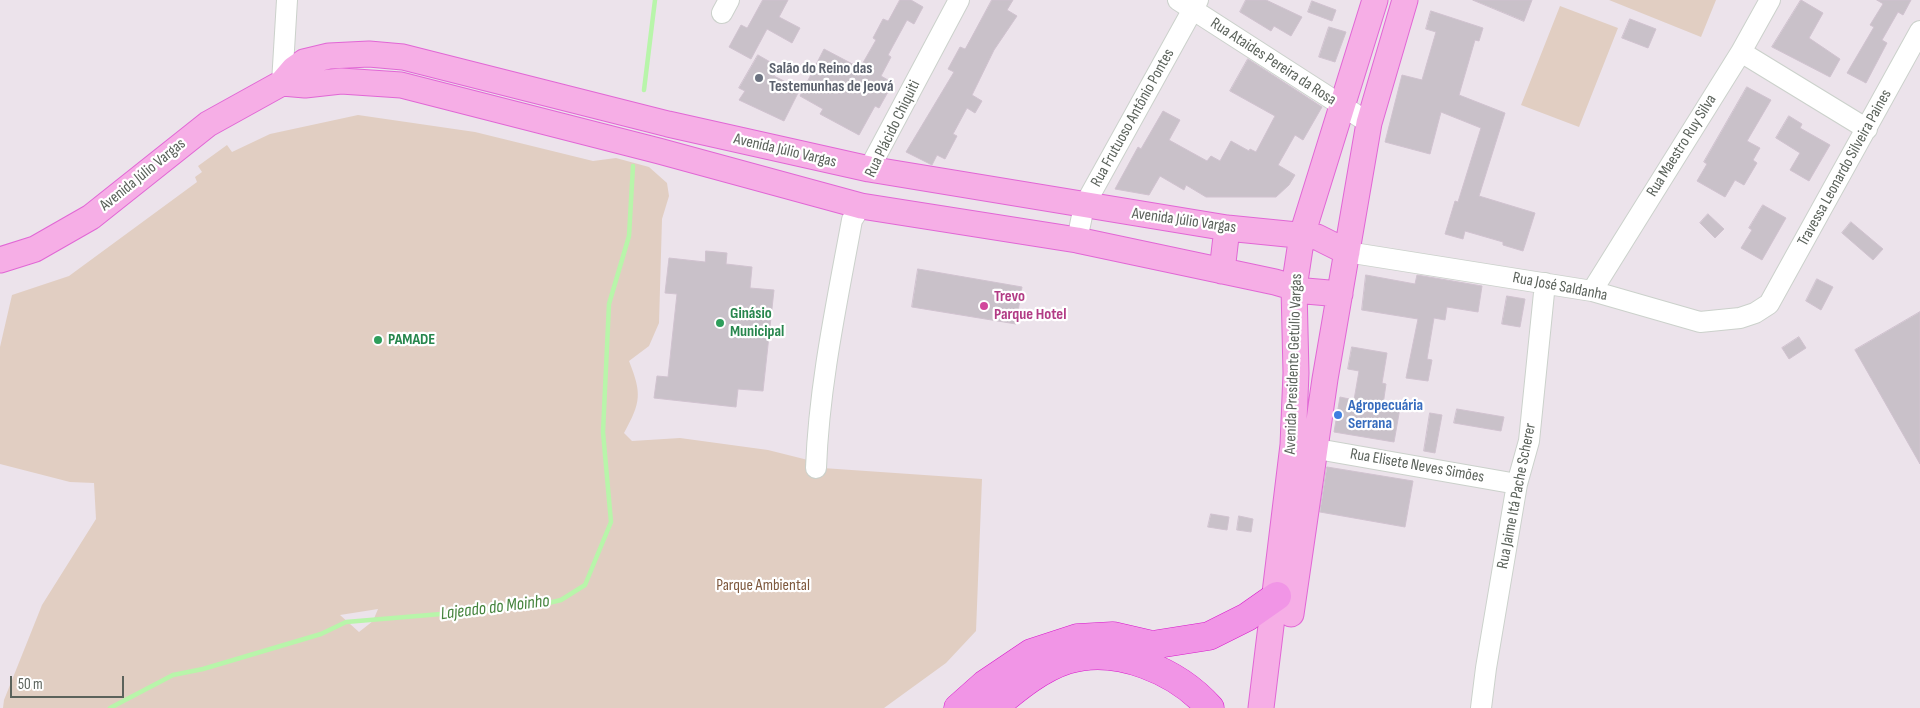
<!DOCTYPE html>
<html>
<head>
<meta charset="utf-8">
<style>
  body { margin:0 }
  #map { position:relative; width:1920px; height:708px; overflow:hidden; background:#ece3eb; font-family:"Sofia Sans Condensed",sans-serif }
  canvas { display:block }
  .scale { position:absolute; left:10px; top:676px; width:114px; height:22px; box-sizing:border-box; border:2px solid #5b625b; border-top:0; padding-left:6px; font-size:15px; line-height:18px; white-space:nowrap; color:#5b625b; -webkit-text-stroke:4px #fff; paint-order:stroke }
</style>
</head>
<body>
<div id="map">
<canvas width="1920" height="708"></canvas>
<div class="scale">50 m</div>
</div>
<script>
const c = document.querySelector('canvas').getContext('2d');
c.lineJoin = 'round';
function fillPath(path, color) { c.fillStyle = color; c.fill(path, 'evenodd'); }
function strokePath(path, color, width, dash) { c.strokeStyle = color; c.lineWidth = width; c.lineCap = dash ? 'butt' : 'round'; c.setLineDash(dash || []); c.stroke(path); }
function drawText(font, color, halo, rows, align = 'center') {
  c.font = font + ' "Sofia Sans Condensed",sans-serif'; c.lineWidth = 4.5; c.setLineDash([]); c.textBaseline = 'middle'; c.strokeStyle = halo; c.fillStyle = color; for (const [text, x, y, turn = 0] of rows) {
    c.save(); c.translate(x, y); c.rotate((+turn || 0) * Math.PI / 180); c.textAlign = isNaN(turn) ? turn : align; if (halo) c.strokeText(text, 0, 0); c.fillText(text, 0, 0); c.restore();
  }
}
fillPath(new Path2D(`
  M1609 0H1716L1701 37Z
  M1560 6 1618 28 1579 127 1521 105Z
  M358 115 475 132 593 161 616 158 649 167 667 183 669 196 662 219 659 323 649 346 629 361C642 394 641 402 624 433L632 441 680 438 768 450 808 460V467L982 479 976 631 946 663 884 708H3L4 700 42 605 96 519 94 483 70 482 0 464V347L12 295 69 276 197 182 195 177 202 172 198 166 227 145 232 152 270 134ZM378 609 373 621 359 632 340 615Z`), '#e1cec2');
strokePath(new Path2D(`
  M644 90 655 0
  M110 708 173 675 203 669 321 634 346 622 536 606 561 600 585 585 611 522 603 432 609 304 629 236 633 166`), '#b8f5aa', 4.5);
const building = new Path2D(`
  M763 0H788L779 17 800 28 792 43 767 29 751 59 729 47 741 25 747 28Z
  M900 0H911L923 7 914 24 907 20 888 55 891 57 881 76 893 83 879 108 875 106 859 135 820 114 823 109 800 96 824 49 860 68 876 40 873 38 883 19 888 21Z
  M992 0H1013L1007 10 1017 16 994 50 972 95 982 101 975 113 967 108 953 134 957 136 945 159 937 155 932 165 906 152 954 72 948 69 960 47 965 49Z
  M1246 0H1266L1302 17 1291 36 1274 26 1271 31 1240 12Z
  M1473 0H1532L1524 21Z
  M1801 0 1823 13 1809 38 1840 59 1830 77 1772 47Z
  M1877 0H1911L1903 15 1898 12 1882 40 1887 43 1866 83 1847 73 1874 27 1870 25 1883 4Z
  M1312 1 1336 10 1332 21 1308 12Z
  M1431 11 1483 28 1479 41 1475 40 1459 95 1505 113 1479 196 1535 213 1523 251 1503 245V242L1465 231 1463 239 1445 234 1455 201 1458 202 1481 128 1441 112 1430 154 1385 142 1402 75 1422 80 1436 32 1426 29Z
  M1630 19 1656 29 1648 48 1622 38Z
  M1329 27 1346 32 1335 62 1319 57Z
  M758 55 779 67 774 76 800 89 784 121 739 100 745 91 739 88Z
  M1248 59 1322 107 1303 140 1295 135 1278 165 1295 175 1289 185 1276 197H1206L1186 185 1184 190 1160 176 1149 195 1115 189 1138 147 1141 149 1163 111 1180 120 1169 140 1207 161 1211 156 1220 161 1231 141 1249 151 1250 149 1256 152 1275 116 1230 91Z
  M1747 87 1771 100 1747 141 1760 148 1753 160 1757 163 1744 185 1735 180 1725 197 1697 181 1707 164 1704 162Z
  M1789 116 1802 124 1800 128 1830 145 1809 181 1790 170 1800 153 1776 138Z
  M1763 205 1786 218 1762 260 1741 248 1752 230 1749 228Z
  M1708 214 1724 229 1715 238 1700 223Z
  M1851 222 1883 249 1873 260 1842 233Z
  M706 251 727 253 726 264 752 267 750 288 774 290 763 391 738 389 736 407 654 398 657 376 668 377 677 294 665 293 669 258 705 262Z
  M918 269 1022 287 1016 324 912 307Z
  M1366 275 1415 284 1417 275 1482 286 1478 312 1447 307 1445 320 1434 318 1427 359 1432 360 1428 381 1406 378 1418 319 1362 310Z
  M1817 279 1833 287 1821 310 1806 301Z
  M1507 296 1525 299 1520 327 1502 324Z
  M1920 312V464L1855 350Z
  M1799 337 1806 348 1789 359 1782 348Z
  M1352 347 1387 353 1382 383 1386 384 1383 405 1400 408 1394 442 1334 432 1340 397 1354 400 1359 371 1348 369Z
  M1457 409 1504 417 1501 431 1454 423Z
  M1430 413 1442 415 1435 453 1424 451Z
  M1327 467 1413 481 1405 527 1320 512Z
  M1211 514 1229 517 1227 530 1208 527Z
  M1239 516 1253 519 1251 532 1237 530Z`);
fillPath(building, '#c9c1c9');
strokePath(building, '#d0c2cf', 1);
const minor = new Path2D(`
  M1178 0 1369 123
  M722 13 729 0
  M1741 52 1867 129
  M282 83 287 0
  M869 169 959 0
  M1077 240 1084 206 1198 0
  M1347 252 1592 291 1700 322 1740 318 1755 313 1769 304 1920 31
  M1592 291 1741 52 1770 0
  M1300 446 1517 484
  M816 468C819 385 837 302 852 220L861 206
  M1481 708 1486 668 1517 484 1529 441 1545 283`);
const major = new Path2D(`
  M282 83 305 85 341 81 401 85 659 151 861 206 1077 240 1275 282 1306 291 1340 294
  M0 260 35 249 91 217 208 124 282 83 294 69 304 62 329 56 369 54 403 57 668 124 869 169 1227 228 1317 237 1347 252
  M1222 271 1227 228
  M1291 614 1325 379 1369 123 1405 0
  M1261 708 1293 445 1296 373 1294 288 1302 235 1375 0`);
const highway = new Path2D(`
  M958 708 985 684 1031 653 1077 638 1113 636 1152 645 1209 636 1247 617 1277 596
  M993 708C1015 690 1039 669 1067 660 1117 645 1177 671 1210 708`);
strokePath(minor, '#cbd1cb', 22);
strokePath(major, '#e167d5', 27);
strokePath(highway, '#d619ca', 29);
strokePath(minor, '#fff', 20);
strokePath(major, '#f6aee6', 25);
strokePath(highway, '#f195e6', 28);
for (const [x, y, r, color] of [
  [759,78,5,"#6b7280"],
  [984,306,5,"#d1479c"],
  [720,323,5,"#2e9e5b"],
  [378,340,5,"#2e9e5b"],
  [1338,415,5,"#3f7fe0"]
]) { const dot = new Path2D(); dot.arc(x, y, r, 0, 2 * Math.PI); c.fillStyle = color; c.fill(dot); strokePath(dot, '#fff', 2); }
drawText('16px', '#5b625b', '#fff', [
  ["Rua Ataides Pereira da Rosa",1273,62,33],
  ["Rua Frutuoso Antônio Pontes",1133,118,-61],
  ["Rua Plácido Chiquiti",893,129,-64],
  ["Rua Maestro Ruy Silva",1682,146,-58],
  ["Avenida Júlio Vargas",785,151,13],
  ["Travessa Leonardo Silveira Paines",1845,168,-61],
  ["Avenida Júlio Vargas",143,175,-39],
  ["Avenida Júlio Vargas",1184,221,8],
  ["Rua José Saldanha",1560,287,11],
  ["Avenida Presidente Getúlio Vargas",1294,364,-88],
  ["Rua Elisete Neves Simões",1417,466,10],
  ["Rua Jaime Itá Pache Scherer",1517,496,-79]
]);
drawText('bold 16px', '#5b616d', '#fff', [
  ["Salão do Reino das",769,69],
  ["Testemunhas de Jeová",769,87]
], 'left');
drawText('bold 16px', '#b23c85', '#fff', [
  ["Trevo",994,297],
  ["Parque Hotel",994,315]
], 'left');
drawText('bold 16px', '#27864d', '#fff', [
  ["Ginásio",730,314],
  ["Municipal",730,332],
  ["PAMADE",388,340]
], 'left');
drawText('bold 16px', '#366cbe', '#fff', [
  ["Agropecuária",1348,406],
  ["Serrana",1348,424]
], 'left');
drawText('16px', '#7e593e', '#fff', [
  ["Parque Ambiental",763,586]
]);
drawText('italic 18px', '#45843d', '#fff', [
  ["Lajeado do Moinho",495,608,-7]
]);
</script>
</body>
</html>
